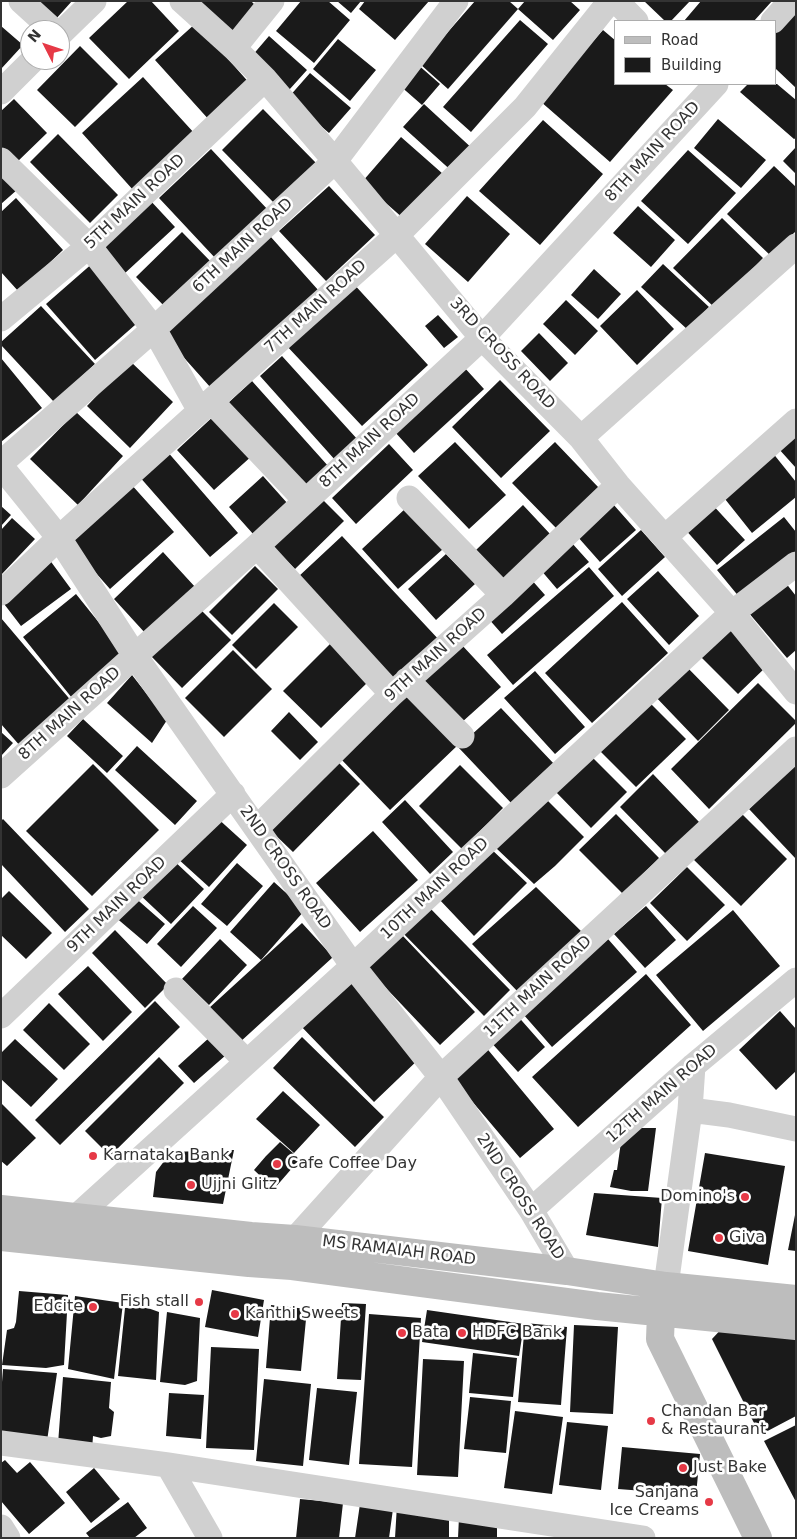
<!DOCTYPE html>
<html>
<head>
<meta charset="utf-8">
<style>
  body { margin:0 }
  #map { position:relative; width:797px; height:1539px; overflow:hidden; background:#fff; font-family:"DejaVu Sans",sans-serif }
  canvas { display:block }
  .frame { position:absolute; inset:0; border:2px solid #333; pointer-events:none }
  .legend { position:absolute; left:614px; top:20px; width:162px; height:65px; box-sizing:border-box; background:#fff; border:1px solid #adadad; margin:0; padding:6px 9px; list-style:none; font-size:15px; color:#333 }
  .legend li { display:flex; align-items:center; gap:10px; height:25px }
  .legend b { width:25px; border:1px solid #adadad }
  .north { position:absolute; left:20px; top:20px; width:50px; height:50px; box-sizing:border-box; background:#fff; border:1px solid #adadad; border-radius:50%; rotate:311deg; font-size:14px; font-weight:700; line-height:20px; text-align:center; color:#333 }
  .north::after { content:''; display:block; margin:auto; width:18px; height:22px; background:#e63946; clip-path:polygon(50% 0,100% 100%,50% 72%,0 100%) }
</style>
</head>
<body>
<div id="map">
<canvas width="797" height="1539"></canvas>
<div class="frame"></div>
<ul class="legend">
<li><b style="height:6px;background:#bdbdbd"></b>Road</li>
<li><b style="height:14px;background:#1a1a1a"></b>Building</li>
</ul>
<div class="north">N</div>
</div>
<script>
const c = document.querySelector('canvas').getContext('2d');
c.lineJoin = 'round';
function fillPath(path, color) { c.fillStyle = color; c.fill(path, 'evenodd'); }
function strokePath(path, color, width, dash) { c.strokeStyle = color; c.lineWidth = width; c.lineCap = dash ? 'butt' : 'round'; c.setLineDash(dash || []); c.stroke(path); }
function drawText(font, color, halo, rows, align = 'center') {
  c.font = font + ' "DejaVu Sans",sans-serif'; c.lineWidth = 5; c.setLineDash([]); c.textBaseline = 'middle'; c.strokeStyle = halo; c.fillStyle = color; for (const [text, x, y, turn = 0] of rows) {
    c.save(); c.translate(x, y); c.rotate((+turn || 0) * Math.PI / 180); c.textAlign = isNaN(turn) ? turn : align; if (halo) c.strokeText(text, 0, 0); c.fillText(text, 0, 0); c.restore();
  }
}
fillPath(new Path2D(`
  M33 1H72L55 20Z
  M128 1H151L179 31 129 79 89 38Z
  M191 1H251L256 6 230 35Z
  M301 1H328L350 20 314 63 276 31Z
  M337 1H361L351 13Z
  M365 1H429L395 40 359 9Z
  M475 1H509L518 9 448 89 420 64Z
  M525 1H570L580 10 553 40 518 9Z
  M644 1H690L671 21H665Z
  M701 1H772L754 21H684Z
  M796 10V88L776 69V32Z
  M520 20 548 44 471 132 443 107Z
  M196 23 252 86 211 122 155 60Z
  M1 26 23 45 1 69Z
  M603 30 616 41V84H665L673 90 610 162 540 101Z
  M269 36 307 70 289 90 251 57Z
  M338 39 376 70 350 101 313 69Z
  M80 46 118 84 75 127 37 90Z
  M416 63 440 84 422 105 398 84Z
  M310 73 351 108 329 133 288 98Z
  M143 77 195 134 134 191 82 133Z
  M748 84H777L796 100V138L794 139 740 92Z
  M14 99 47 133 15 164 1 151V111Z
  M424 104 475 151 455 174 403 127Z
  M263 109 317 164 276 205 222 150Z
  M718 119 766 160 741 188 694 148Z
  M543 120 603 174 540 245 479 191Z
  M58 134 118 195 90 223 30 162Z
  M401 137 443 174 404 219 362 182Z
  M796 147V174L783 161Z
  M211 149 269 211 217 260 159 198Z
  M688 150 736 193 688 244 641 201Z
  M774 166 796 187V231L771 256 727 214Z
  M1 171 18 189 1 204Z
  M329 186 375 235 326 281 279 231Z
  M467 196 510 234 468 282 425 244Z
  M16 198 63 250 19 292 1 272V212Z
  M148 198 175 227 124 274 98 246Z
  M638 206 675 240 651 267 613 233Z
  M722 218 763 258 715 308 673 268Z
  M182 232 213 264 167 309 136 277Z
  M270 236 319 291 211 388 162 333Z
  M94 262 143 318 95 360 46 304Z
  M663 264 709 307 688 330 641 287Z
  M594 269 621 294 598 319 571 295Z
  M351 281 428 365 362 426 284 343Z
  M637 290 674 329 637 365 600 326Z
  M566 300 598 331 575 355 543 324Z
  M41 306 95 364 54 402 1 345V342Z
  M438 315 458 337 444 348 425 326Z
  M539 333 568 363 550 381 521 351Z
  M282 356 358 440 336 461 260 376Z
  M1 358 42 408 1 442Z
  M130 361 173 402 130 448 87 406Z
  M463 366 484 389 414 453 394 431Z
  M500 380 550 431 501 478 452 427Z
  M252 381 329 467 304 490 227 404Z
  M76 412 123 456 78 505 30 459Z
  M217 413 254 454 214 490 177 450Z
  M796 432V468L778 448Z
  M455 442 506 495 469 529 418 476Z
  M555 442 599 488 557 529 512 483Z
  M389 444 413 470 356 524 332 498Z
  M166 450 238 533 210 557 138 475Z
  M772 452 796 482V497L752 533 721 494Z
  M263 476 288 504 254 535 229 507Z
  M130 483 174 532 110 589 66 539Z
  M319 496 344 521 295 569 270 544Z
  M710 502 745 540 717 565 683 527Z
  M613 504 636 530 600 562 577 536Z
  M523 505 551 535 504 580 476 550Z
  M1 506 11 515 1 526Z
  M406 508 443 549 398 589 362 549Z
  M784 517 796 532V554L740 598 717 570Z
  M12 518 35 539 1 575V530Z
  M641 530 665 557 622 596 598 569Z
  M342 536 441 642 397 684 298 577Z
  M571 542 589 562 557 589 540 569Z
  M163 552 196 588 146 634 114 599Z
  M446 554 475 584 436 620 408 589Z
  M49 559 71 589 21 626 1 600Z
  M255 566 278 589 232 635 209 612Z
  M589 567 614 596 513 685 487 655Z
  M658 571 699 616 669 645 627 599Z
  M530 578 545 595 502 634 487 617Z
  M785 582 796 596V650L787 658 748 612Z
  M76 594 125 655 72 698 23 637Z
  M622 602 668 653 592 723 545 673Z
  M274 603 298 627 256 669 232 645Z
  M199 608 231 640 182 688 151 656Z
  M1 618 73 703 21 747 1 724Z
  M730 629 767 666 738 694 701 657Z
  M331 643 369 681 321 728 283 691Z
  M460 643 501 687 461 723 421 679Z
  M233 650 272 689 224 737 185 698Z
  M683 663 729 710 698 741 652 693Z
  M535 671 585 727 555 754 504 698Z
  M132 675 167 720 152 743 107 703Z
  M758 683 796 721V723L709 809 671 769Z
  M409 693 459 744 390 810 340 758Z
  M645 698 686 739 636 787 596 747Z
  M501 708 555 765 513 805 458 747Z
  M289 712 318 742 300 760 271 731Z
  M83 719 123 756 107 773 67 736Z
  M1 732 13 743 1 756Z
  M137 746 197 801 175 825 115 770Z
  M591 756 627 792 591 828 555 791Z
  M336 760 360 784 293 852 268 828Z
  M93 764 159 830 92 896 26 831Z
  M796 764V859L749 809Z
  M460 765 503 808 462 849 419 806Z
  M653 774 700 823 667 855 620 807Z
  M546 799 584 837 555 866 534 884 496 848Z
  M405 800 453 852 430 874 382 822Z
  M739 811 787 859 741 906 692 858Z
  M616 814 659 858 623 894 579 850Z
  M215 816 247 845 209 887 177 858Z
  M3 819 89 909 65 932 1 864V821Z
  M373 831 418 880 360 932 316 883Z
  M489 847 527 883 474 936 438 898Z
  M171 858 204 889 171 924 138 893Z
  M237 863 263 886 227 926 201 904Z
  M687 867 725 905 687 941 650 903Z
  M274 882 305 910 261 960 230 932Z
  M536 887 582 932 519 993 472 944Z
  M9 891 52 933 26 959 1 935V899Z
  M132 895 165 924 147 944 114 916Z
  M426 904 510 990 484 1016 400 930Z
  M193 906 217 928 181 967 157 944Z
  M646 906 676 940 645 968 614 934Z
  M733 910 780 966 703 1031 656 975Z
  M302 923 333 957 239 1043 208 1009Z
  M115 930 168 985 145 1008 92 953Z
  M402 935 475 1012 440 1045 367 968Z
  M220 939 247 965 209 1005 182 979Z
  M608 939 637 972 552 1047 523 1014Z
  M88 966 132 1012 103 1041 58 994Z
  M646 974 691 1025 578 1127 532 1077Z
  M346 977 422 1056 374 1102 298 1023Z
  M155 1001 180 1027 60 1145 35 1120Z
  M49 1003 90 1044 64 1070 23 1030Z
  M780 1011 796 1029V1071L776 1090 739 1050Z
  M515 1013 545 1047 518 1072 488 1039Z
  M210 1037 226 1055 194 1083 178 1066Z
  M302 1037 384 1117 355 1147 273 1068Z
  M15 1039 58 1079 31 1107 1 1079V1053Z
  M484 1045 554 1129 520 1158 449 1074Z
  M159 1057 184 1083 110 1156 85 1131Z
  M283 1091 320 1125 294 1153 256 1119Z
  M1 1103 36 1138 7 1166 1 1161Z
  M637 1128H656L648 1191H631L610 1187 614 1170H617L621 1142Z
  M280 1142 300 1159 274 1189 254 1170 266 1156Z
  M234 1150 223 1204 153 1197 156 1172 171 1152Z
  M705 1153 785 1166 768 1265 688 1251Z
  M594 1193 662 1198 658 1247 586 1235Z
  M795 1215H796V1251L788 1250Z
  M212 1290 264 1300 258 1337 205 1327Z
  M19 1291 68 1295 64 1365 46 1368 2 1365 7 1330 14 1328 16 1322Z
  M75 1296 123 1303 114 1379 68 1369Z
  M342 1303 366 1304 361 1380 337 1379Z
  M271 1305 307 1309 301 1371 266 1368Z
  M145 1307 159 1312 156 1380 118 1376 125 1308Z
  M427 1310 524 1324 519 1356 422 1342Z
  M167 1312 200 1318 197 1381 185 1385 160 1382Z
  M369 1314 421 1318 412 1467 359 1464Z
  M525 1323 567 1327 561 1405 518 1402Z
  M726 1324 796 1329V1416L760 1435 712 1339Z
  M574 1325 618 1327 613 1414 570 1412Z
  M211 1347 259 1349 254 1450 206 1448Z
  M473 1353 517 1358 513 1397 469 1393Z
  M423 1359 464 1361 458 1477 417 1475Z
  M3 1369 57 1373 47 1441 1 1439V1395Z
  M63 1377 111 1382 109 1408 114 1412 111 1436 101 1438 93 1436 92 1450 58 1444Z
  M264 1379 311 1384 303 1466 256 1461Z
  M317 1388 357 1392 349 1465 309 1460Z
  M169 1393 204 1395 201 1439 166 1436Z
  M470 1397 511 1401 506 1453 464 1449Z
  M515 1411 563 1417 552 1494 504 1488Z
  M567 1422 608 1426 601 1490 559 1485Z
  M796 1425V1502L764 1441Z
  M622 1447 700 1454 696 1495 618 1489Z
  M5 1460 17 1473 30 1462 65 1503 29 1534 1 1501V1463Z
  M94 1468 120 1499 91 1523 66 1492Z
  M300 1499 343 1503 339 1538H296Z
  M128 1502 147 1528 134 1538H90L86 1533Z
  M360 1504 393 1509 389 1538H355Z
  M397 1505 449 1514V1538H395Z
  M459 1517 497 1524V1538H458Z`), '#1a1a1a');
strokePath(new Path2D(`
  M21 1 53 30
  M182 1 234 48 265 79 335 161 482 338 581 438 618 485 732 613 796 692
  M616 1 636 21
  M773 21 791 1
  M60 34 94 1
  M234 48 272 1
  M1 92 33 60
  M1 160 89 246 154 329 200 411
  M1 319 89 246 265 79
  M211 401 305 500
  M581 438 796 246
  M1 463 154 329 335 161 456 1
  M1 466 59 538 135 656 353 966 441 1077 531 1210 567 1271
  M409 498 503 595
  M665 537 796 421
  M257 546 392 694
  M1 593 59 538 211 401 397 235 525 107 610 1
  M407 680 462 736
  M1 776 257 546 482 338 716 84
  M257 828 392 694 503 595 618 485
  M176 990 247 1062
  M1 1016 233 794
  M690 1110 729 1115 796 1129
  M531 1210 693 1066 796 980
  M76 1217 353 966 732 613 796 564
  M295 1239 441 1077 796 749
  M666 1286 690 1110 693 1066
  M1 1443 168 1465 643 1538
  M168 1465 210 1538
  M1 1527 8 1538`), '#d0d0d0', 25);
strokePath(new Path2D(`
  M1 1209 251 1236 295 1239 567 1271 666 1286 796 1299
  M1 1237 249 1263 292 1266 597 1306 796 1326
  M665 1295 661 1313 660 1339 758 1538`), '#bdbdbd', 28);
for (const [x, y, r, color] of [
  [93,1156,5,"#e63946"],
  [277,1164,5,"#e63946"],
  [191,1185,5,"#e63946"],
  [745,1197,5,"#e63946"],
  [719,1238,5,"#e63946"],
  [199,1302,5,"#e63946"],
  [93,1307,5,"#e63946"],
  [235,1314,5,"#e63946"],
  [402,1333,5,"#e63946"],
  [462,1333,5,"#e63946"],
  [651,1421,5,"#e63946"],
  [683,1468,5,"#e63946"],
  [709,1502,5,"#e63946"]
]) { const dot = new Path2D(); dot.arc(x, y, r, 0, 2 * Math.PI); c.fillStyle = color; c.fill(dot); strokePath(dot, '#fff', 2); }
drawText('16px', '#333', '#fff', [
  ["8TH MAIN ROAD",653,152,-47],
  ["5TH MAIN ROAD",135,202,-43],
  ["6TH MAIN ROAD",243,246,-43],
  ["7TH MAIN ROAD",316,307,-42],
  ["3RD CROSS ROAD",502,354,47],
  ["8TH MAIN ROAD",370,441,-43],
  ["9TH MAIN ROAD",436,655,-42],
  ["8TH MAIN ROAD",70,714,-42],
  ["2ND CROSS ROAD",285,868,55],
  ["10TH MAIN ROAD",435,889,-43],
  ["9TH MAIN ROAD",117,905,-44],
  ["11TH MAIN ROAD",538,987,-43],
  ["12TH MAIN ROAD",662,1094,-41],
  ["2ND CROSS ROAD",520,1197,57],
  ["MS RAMAIAH ROAD",399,1251,7]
]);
drawText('16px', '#333', '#fff', [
  ["Karnataka Bank",103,1156],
  ["Cafe Coffee Day",287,1164],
  ["Ujjni Glitz",201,1185],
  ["Domino's",735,1197,"right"],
  ["Giva",729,1238],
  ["Fish stall",189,1302,"right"],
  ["Edcite",83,1307,"right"],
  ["Kanthi Sweets",245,1314],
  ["Bata",412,1333],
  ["HDFC Bank",472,1333],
  ["Chandan Bar",661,1412],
  ["& Restaurant",661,1430],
  ["Just Bake",693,1468],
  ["Sanjana",699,1493,"right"],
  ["Ice Creams",699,1511,"right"]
], 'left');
</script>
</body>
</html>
